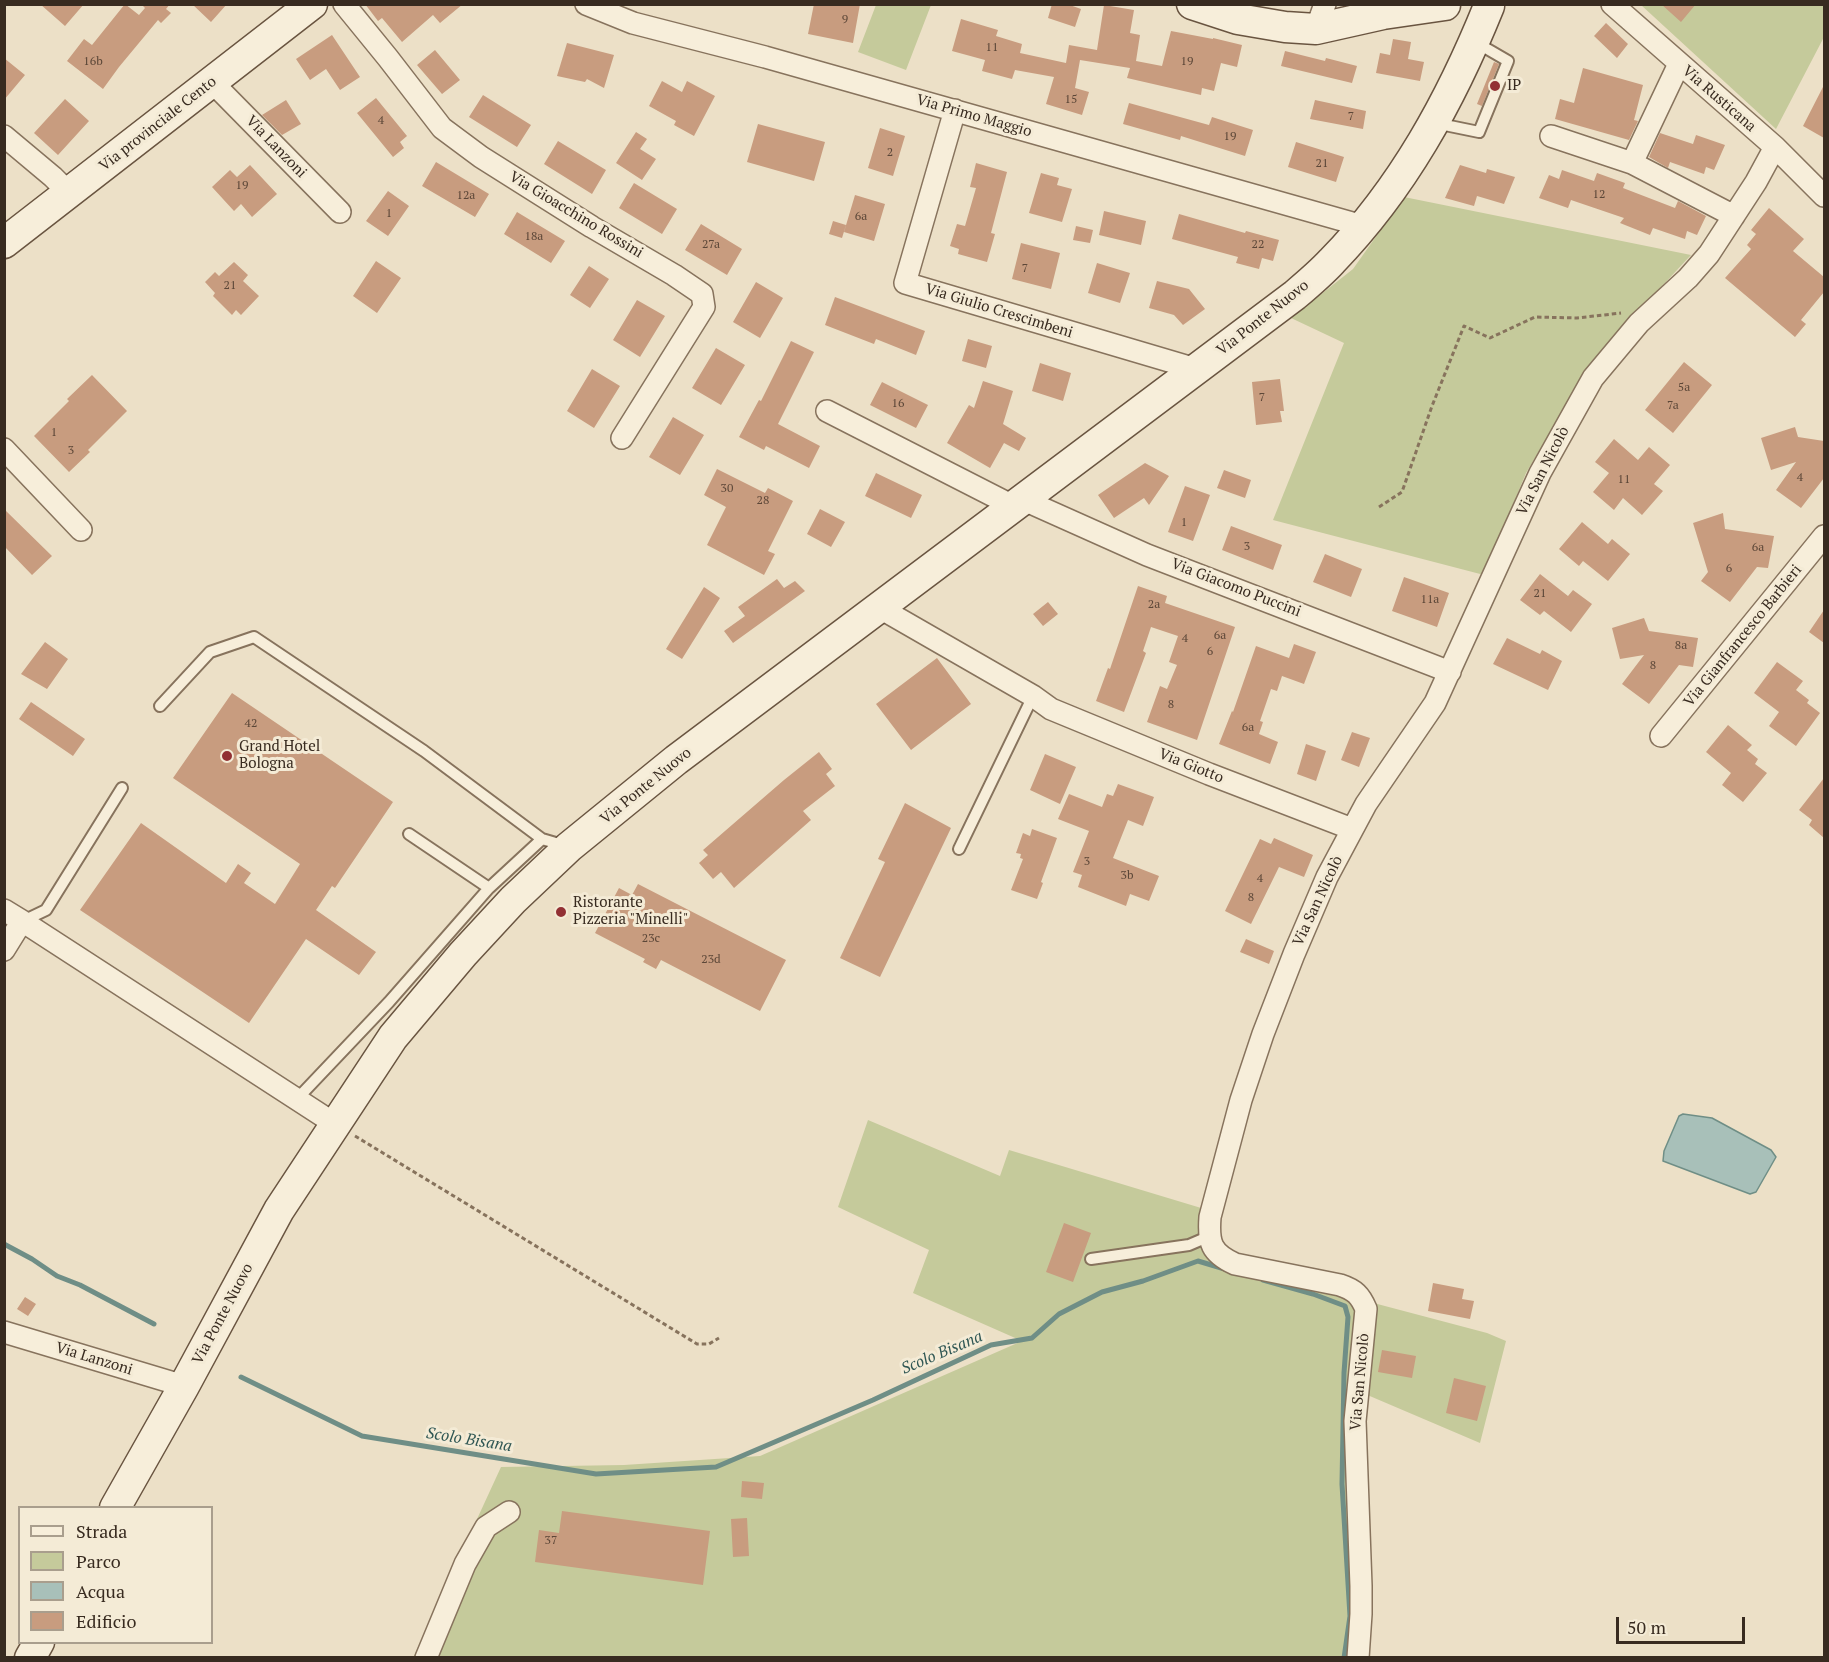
<!DOCTYPE html>
<html>
<head>
<meta charset="utf-8">
<style>
  body { margin:0 }
  #map { position:relative; width:1829px; height:1662px; overflow:hidden; background:#ece0c7; font-family:"PT Serif",serif }
  canvas { display:block }
  .frame { position:absolute; inset:0; border:6px solid #382b20; pointer-events:none }
  .legend { position:absolute; left:18px; top:1506px; width:195px; height:138px; box-sizing:border-box; background:#f4ebd6; border:2px solid #a99e8d; margin:0; padding:8px 10px; list-style:none; font-size:18px; color:#382b20 }
  .legend li { display:flex; align-items:center; gap:12px; height:30px }
  .legend b { width:30px; border:2px solid #a99e8d }
  .scale { position:absolute; left:1616px; top:1617px; width:129px; height:27px; box-sizing:border-box; border:3px solid #382b20; border-top:0; padding-left:8px; font-size:18px; line-height:21px; white-space:nowrap; color:#382b20; -webkit-text-stroke:4px #f4ebd6; paint-order:stroke }
</style>
</head>
<body>
<div id="map">
<canvas width="1829" height="1662"></canvas>
<div class="frame"></div>
<ul class="legend">
<li><b style="height:8px;background:#f7eeda"></b>Strada</li>
<li><b style="height:16px;background:#c5ca9b"></b>Parco</li>
<li><b style="height:16px;background:#a8c0b9"></b>Acqua</li>
<li><b style="height:16px;background:#c89c7f"></b>Edificio</li>
</ul>
<div class="scale">50 m</div>
</div>
<script>
const c = document.querySelector('canvas').getContext('2d');
c.lineJoin = 'round';
function fillPath(path, color) { c.fillStyle = color; c.fill(path, 'evenodd'); }
function strokePath(path, color, width, dash) { c.strokeStyle = color; c.lineWidth = width; c.lineCap = dash ? 'butt' : 'round'; c.setLineDash(dash || []); c.stroke(path); }
function drawText(font, color, halo, rows, align = 'center') {
  c.font = font + ' "PT Serif",serif'; c.lineWidth = 6; c.setLineDash([]); c.textBaseline = 'middle'; c.strokeStyle = halo; c.fillStyle = color; for (const [text, x, y, turn = 0] of rows) {
    c.save(); c.translate(x, y); c.rotate((+turn || 0) * Math.PI / 180); c.textAlign = isNaN(turn) ? turn : align; if (halo) c.strokeText(text, 0, 0); c.fillText(text, 0, 0); c.restore();
  }
}
fillPath(new Path2D(`
  M876 5H931L906 70 858 52Z
  M1641 5H1824V37L1776 129Z
  M1404 197 1691 255 1593 360 1526 473 1484 575 1273 520 1344 343 1291 318 1353 269Z
  M868 1120 1000 1176 1009 1150 1221 1214 1211 1260 1487 1333 1506 1341 1480 1443 1358 1391 1354 1657 413 1658 501 1467 624 1465 760 1456 1022 1341 913 1293 929 1250 838 1207Z`), '#c5ca9b');
const water = new Path2D(`
  M1683 1114 1712 1118 1771 1150 1776 1157 1756 1192 1750 1194 1663 1161 1664 1151 1679 1116Z`);
fillPath(water, '#a8c0b9');
strokePath(water, '#6f8e86', 1.5);
strokePath(new Path2D(`
  M4 1244 32 1259 57 1276 80 1285 154 1324
  M1263 1280 1313 1294 1345 1306 1348 1317 1344 1373 1342 1484 1350 1616 1344 1658
  M241 1377 362 1436 596 1474 716 1467 873 1400 991 1345 1032 1338 1059 1314 1102 1292 1143 1281 1198 1261 1228 1270`), '#6f8e86', 5);
fillPath(new Path2D(`
  M40 4H84L65 26Z
  M125 4 139 15 145 8 141 4H170L166 9 171 13 161 23 158 20 119 67 103 89 67 61 84 39 92 45Z
  M192 4H227L211 22Z
  M365 4H463L440 23 433 15 402 42 382 18 378 21Z
  M814 4H860L853 43 808 34Z
  M1052 4H1067L1081 9 1075 27 1048 18Z
  M1661 4H1696L1681 22Z
  M1104 5 1134 10 1130 33 1140 35 1136 61 1162 66 1171 31 1213 39V38L1242 45 1237 67 1221 63 1214 91 1202 88 1201 95 1127 78 1130 68 1080 60 1075 88 1089 92 1082 115 1046 104 1054 77 1015 70 1012 79 982 71 985 60 952 51 961 19 998 30 996 36 1022 44 1020 53 1066 63 1069 45 1097 50Z
  M1606 23 1628 44 1617 58 1594 36Z
  M332 35 360 77 340 90 326 69 310 80 296 59Z
  M1393 39 1411 42 1408 59 1424 62 1420 81 1376 73 1380 53 1390 55Z
  M567 43 614 55 604 88 587 79 585 82 557 76Z
  M435 50 460 80 442 94 417 65Z
  M1285 51 1325 61 1326 58 1357 66 1352 83 1281 66Z
  M4 58 25 75 4 100Z
  M1494 62 1499 64 1482 106 1477 104Z
  M1583 68 1643 85 1634 120 1638 121 1629 140 1555 119 1560 99 1574 103Z
  M662 81 682 92 687 81 715 96 694 136 674 125 676 121 649 106Z
  M1824 85V138L1803 126Z
  M483 95 531 125 517 147 469 117Z
  M376 98 407 136 400 142 404 148 393 157 357 113Z
  M65 99 89 121 58 155 34 133Z
  M286 100 301 124 282 135 262 115Z
  M1315 100 1366 111 1363 129 1310 119Z
  M1129 103 1209 125 1212 117 1253 130 1245 156 1181 136 1180 140 1123 124Z
  M758 124 825 142 814 181 747 162Z
  M880 128 905 136 893 176 868 168Z
  M636 132 647 139 640 149 656 159 642 180 616 163Z
  M1660 133 1693 144 1696 135 1725 145 1714 170 1706 167 1704 174 1670 162 1668 168 1649 157Z
  M558 141 606 170 592 194 544 164Z
  M1296 142 1344 157 1336 182 1288 167Z
  M436 162 489 194 475 217 422 186Z
  M976 163 1007 172 991 233 995 234 987 262 958 254 959 249 950 246 957 224 965 226 976 188 970 187Z
  M250 165 277 194 252 217 241 204 234 211 212 187 230 170 237 177Z
  M1460 165 1486 173 1487 169 1515 177 1504 204 1477 196 1474 206 1445 198Z
  M1562 170 1594 181 1597 173 1625 183 1623 188 1675 208 1678 201 1706 216 1697 235 1687 231 1685 239 1653 228 1650 235 1620 223 1624 218 1571 200 1568 208 1539 198 1549 175 1559 179Z
  M1041 173 1059 178 1057 185 1072 189 1062 222 1029 213Z
  M634 183 677 209 662 234 619 208Z
  M388 191 409 206 388 236 366 221Z
  M855 195 885 204 874 241 844 232Z
  M1769 208 1804 239 1793 251 1824 277V292L1801 320 1806 324 1795 337 1725 278 1751 249 1747 245 1756 234 1751 230Z
  M1104 211 1146 221 1141 245 1099 235Z
  M517 212 565 241 551 263 504 234Z
  M1179 214 1245 233 1246 231 1279 240 1273 261 1262 258 1259 269 1236 263 1238 257 1172 239Z
  M833 221 846 225 842 238 829 234Z
  M701 224 742 249 727 275 685 250Z
  M1076 226 1093 230 1090 243 1073 240Z
  M1021 243 1060 253 1051 289 1012 279Z
  M376 261 401 278 377 313 353 296Z
  M234 262 248 275 243 281 259 296 241 315 236 310 232 315 213 296 215 293 205 282 215 272 219 276Z
  M1097 263 1130 273 1120 303 1088 293Z
  M589 266 609 279 590 308 570 295Z
  M1157 281 1189 289 1205 309 1183 325 1174 315 1149 308Z
  M756 282 783 298 760 338 733 322Z
  M835 297 925 331 916 355 876 339 874 344 825 325Z
  M637 300 665 316 640 357 613 340Z
  M968 339 992 346 986 368 962 361Z
  M791 341 814 352 778 424 820 446 809 468 766 446 764 450 739 437 759 400 761 401Z
  M716 348 745 365 721 405 692 388Z
  M1684 362 1712 385 1673 433 1645 410Z
  M1040 363 1071 373 1063 401 1032 391Z
  M592 369 620 386 594 428 567 411Z
  M92 375 127 411 88 450 90 452 69 472 34 436 69 401 67 399Z
  M1280 379 1284 411H1280L1282 422 1256 425 1252 382Z
  M983 381 1013 391 1003 424 1026 438 1019 451 1004 443 990 468 947 443 969 405 974 408Z
  M882 382 928 405 916 428 870 405Z
  M673 417 704 435 680 475 649 457Z
  M1795 427 1798 437 1824 441V478L1801 508 1776 490 1796 462 1771 470 1761 438Z
  M1614 439 1638 460 1649 447 1670 465 1654 484 1663 491 1642 515 1623 498 1614 510 1593 492 1609 473 1595 462Z
  M1145 463 1169 476 1149 505 1144 498 1114 518 1098 495Z
  M717 469 765 493 768 488 793 501 768 551 775 554 764 575 707 545 726 507 704 495Z
  M1224 470 1251 480 1245 498 1217 488Z
  M876 473 922 495 911 518 865 496Z
  M1185 486 1210 495 1193 541 1168 532Z
  M4 509 52 556 32 575 4 546Z
  M820 509 845 522 831 547 807 534Z
  M1723 513 1725 529 1774 536 1768 568 1757 567 1730 602 1701 581 1708 572 1693 523Z
  M1582 522 1608 544 1612 539 1630 554 1608 581 1583 561 1579 566 1559 549Z
  M1231 526 1282 545 1273 570 1222 550Z
  M1325 554 1362 569 1351 597 1313 582Z
  M1540 574 1568 596 1573 590 1592 604 1571 632 1544 611 1540 615 1520 600Z
  M1404 577 1449 593 1437 627 1392 611Z
  M777 579 784 588 795 581 805 591 733 643 724 631 745 616 738 607Z
  M1138 586 1167 596 1165 603 1235 627 1197 740 1147 722 1160 686 1167 689 1177 665 1169 662 1178 636 1151 627 1143 651 1146 653 1124 712 1096 701 1108 668 1110 669Z
  M704 587 720 598 682 659 666 649Z
  M1048 602 1058 614 1043 626 1033 614Z
  M1824 610V643L1809 632Z
  M1644 618 1649 631 1698 638 1693 667 1679 665 1649 704 1622 684 1644 655 1620 659 1612 628Z
  M1507 638 1540 654 1542 650 1562 661 1548 690 1493 664Z
  M45 642 68 659 47 689 21 674Z
  M1294 644 1316 652 1304 684 1282 676 1277 691 1271 689 1260 721 1263 722 1259 734 1278 742 1270 764 1219 744 1232 711 1233 712 1256 646 1289 658Z
  M937 658 971 704 911 750 876 704Z
  M1777 662 1803 681 1796 690 1809 700 1807 703 1820 713 1796 746 1769 726 1779 712 1754 693Z
  M232 693 393 802 335 888 332 886 316 910 376 952 359 975 306 939 249 1023 80 910 141 823 226 883 238 864 251 873 244 883 275 904 300 864 173 778Z
  M31 702 85 739 73 756 19 719Z
  M1728 725 1752 745 1747 750 1758 759 1755 764 1767 773 1743 802 1722 785 1731 773 1706 752Z
  M1352 732 1370 738 1359 767 1341 760Z
  M1306 744 1326 751 1316 781 1297 774Z
  M819 752 832 769 826 774 835 786 803 811 811 820 734 888 721 872 713 879 699 863 708 855 703 850 784 780Z
  M1045 754 1076 767 1060 804 1030 790Z
  M1824 778V838L1809 825 1812 820 1799 810Z
  M1118 784 1154 797 1143 826 1128 820 1113 858 1159 876 1149 901 1130 894 1126 906 1078 887 1082 875 1073 872 1089 831 1058 819 1069 794 1102 807 1107 794 1113 796Z
  M905 803 951 828 880 977 840 958 885 862 878 859Z
  M1032 829 1057 838 1041 882 1043 883 1037 899 1011 890 1023 859 1020 858 1021 854 1016 853 1023 833 1030 836Z
  M1274 838 1313 855 1304 877 1279 867 1251 924 1225 911 1260 839 1271 844Z
  M638 884 786 960 760 1011 661 960 656 969 643 962 645 959 595 933 619 888 632 895Z
  M1246 939 1274 951 1269 964 1240 952Z
  M1064 1223 1091 1233 1073 1282 1046 1272Z
  M1433 1283 1464 1289 1462 1299 1474 1301 1470 1319 1428 1311Z
  M25 1297 36 1304 28 1316 17 1309Z
  M1382 1350 1416 1356 1412 1378 1378 1372Z
  M1454 1378 1486 1386 1477 1421 1446 1413Z
  M742 1481 764 1483 762 1499 741 1497Z
  M562 1511 710 1531 703 1585 535 1562 539 1530 559 1533Z
  M747 1518 749 1556 733 1557 731 1519Z`), '#c89c7f');
const service = new Path2D(`
  M1435 123 1479 132 1508 61 1477 43
  M160 706 210 652 254 637 424 751 542 839 566 846
  M409 834 489 888
  M959 849 1033 696
  M23 921 46 910 122 788
  M297 1099 389 1002 489 888 542 839
  M1091 1259 1189 1245 1210 1236`);
const minor = new Path2D(`
  M344 4 388 58 442 128 481 157 592 227 674 275 702 294 704 307 622 438
  M586 4 633 23 765 57 1363 226
  M1612 4 1775 147 1824 196
  M1316 29 1325 4
  M212 82 340 212
  M955 110 905 283 1196 369
  M4 136 53 177 69 193
  M1551 136 1632 163 1679 64
  M1632 163 1734 216
  M827 411 1015 507
  M4 449 81 530
  M1024 500 1147 555 1450 672
  M880 608 1033 696 1051 709 1209 774 1352 829
  M1661 736 1824 536
  M4 910 22 921 4 950
  M22 921 335 1124
  M4 1332 184 1386
  M426 1658 465 1564 486 1527 509 1512
  M1358 1658 1361 1614V1586L1355 1421 1366 1309C1360 1295 1355 1290 1340 1285L1235 1264C1211 1253 1208 1243 1210 1217L1241 1100 1263 1034 1294 954 1327 877 1366 804 1435 703 1540 473 1593 378 1639 323 1688 278 1709 254 1756 182 1775 147`);
const secondary = new Path2D(`
  M1192 4 1238 19 1285 27 1316 29 1383 14 1445 5
  M4 243 312 4
  M115 1508 184 1386 279 1210 393 1037 463 954 513 900 569 847 676 760 1295 295C1308 284 1321 273 1332 261 1403 188 1451 100 1489 6
  M30 1658 39 1642`);
strokePath(service, '#87735d', 14);
strokePath(minor, '#87735d', 24);
strokePath(secondary, '#695440', 33);
strokePath(new Path2D(`
  M1379 507 1402 492 1432 406 1464 326 1490 338 1535 317 1577 318 1621 313
  M355 1136 697 1344H709L719 1338`), '#87735d', 3, [4.5, 3]);
strokePath(service, '#f7eeda', 10);
strokePath(minor, '#f7eeda', 21);
strokePath(secondary, '#f7eeda', 30);
for (const [x, y, r, color] of [
  [1495,86,6,"#923033"],
  [227,756,6,"#923033"],
  [561,912,6,"#923033"]
]) { const dot = new Path2D(); dot.arc(x, y, r, 0, 2 * Math.PI); c.fillStyle = color; c.fill(dot); strokePath(dot, '#f4ebd6', 2); }
drawText('12px', '#5c4738', null, [
  ["9",845,20],
  ["11",992,48],
  ["16b",93,62],
  ["19",1187,62],
  ["15",1071,100],
  ["7",1351,117],
  ["4",381,121],
  ["19",1230,137],
  ["2",890,153],
  ["21",1322,164],
  ["19",242,186],
  ["12",1599,195],
  ["12a",466,196],
  ["1",389,214],
  ["6a",861,217],
  ["18a",534,237],
  ["27a",711,245],
  ["22",1258,245],
  ["7",1025,269],
  ["21",230,286],
  ["5a",1684,388],
  ["7",1262,398],
  ["16",898,404],
  ["7a",1673,406],
  ["1",54,433],
  ["3",71,451],
  ["4",1800,478],
  ["11",1624,480],
  ["30",727,489],
  ["28",763,501],
  ["1",1184,523],
  ["3",1247,547],
  ["6a",1758,548],
  ["6",1729,569],
  ["21",1540,594],
  ["11a",1430,600],
  ["2a",1154,605],
  ["6a",1220,636],
  ["4",1185,639],
  ["8a",1681,646],
  ["6",1210,652],
  ["8",1653,666],
  ["8",1171,705],
  ["42",251,724],
  ["6a",1248,728],
  ["3",1087,862],
  ["3b",1127,876],
  ["4",1260,879],
  ["8",1251,898],
  ["23c",651,939],
  ["23d",711,960],
  ["37",551,1541]
]);
drawText('15px', '#382b20', '#f4ebd6', [
  ["IP",1507,86],
  ["Grand Hotel",239,747],
  ["Bologna",239,764],
  ["Ristorante",573,903],
  ["Pizzeria \"Minelli\"",573,920]
], 'left');
drawText('15px', '#382b20', '#f4ebd6', [
  ["Via Rusticana",1719,99,41],
  ["Via Primo Maggio",974,116,16],
  ["Via provinciale Cento",158,124,-38],
  ["Via Lanzoni",276,147,46],
  ["Via Gioacchino Rossini",576,215,31],
  ["Via Giulio Crescimbeni",999,311,17],
  ["Via Ponte Nuovo",1263,318,-38],
  ["Via San Nicolò",1543,471,-63],
  ["Via Giacomo Puccini",1236,588,21],
  ["Via Gianfrancesco Barbieri",1743,636,-51],
  ["Via Giotto",1191,766,22],
  ["Via Ponte Nuovo",646,786,-39],
  ["Via San Nicolò",1318,901,-65],
  ["Via Ponte Nuovo",223,1314,-62],
  ["Via Lanzoni",94,1359,17],
  ["Via San Nicolò",1360,1382,-85]
]);
drawText('italic 16px', '#305754', '#f4ebd6', [
  ["Scolo Bisana",942,1353,-23],
  ["Scolo Bisana",469,1440,9]
]);
</script>
</body>
</html>
